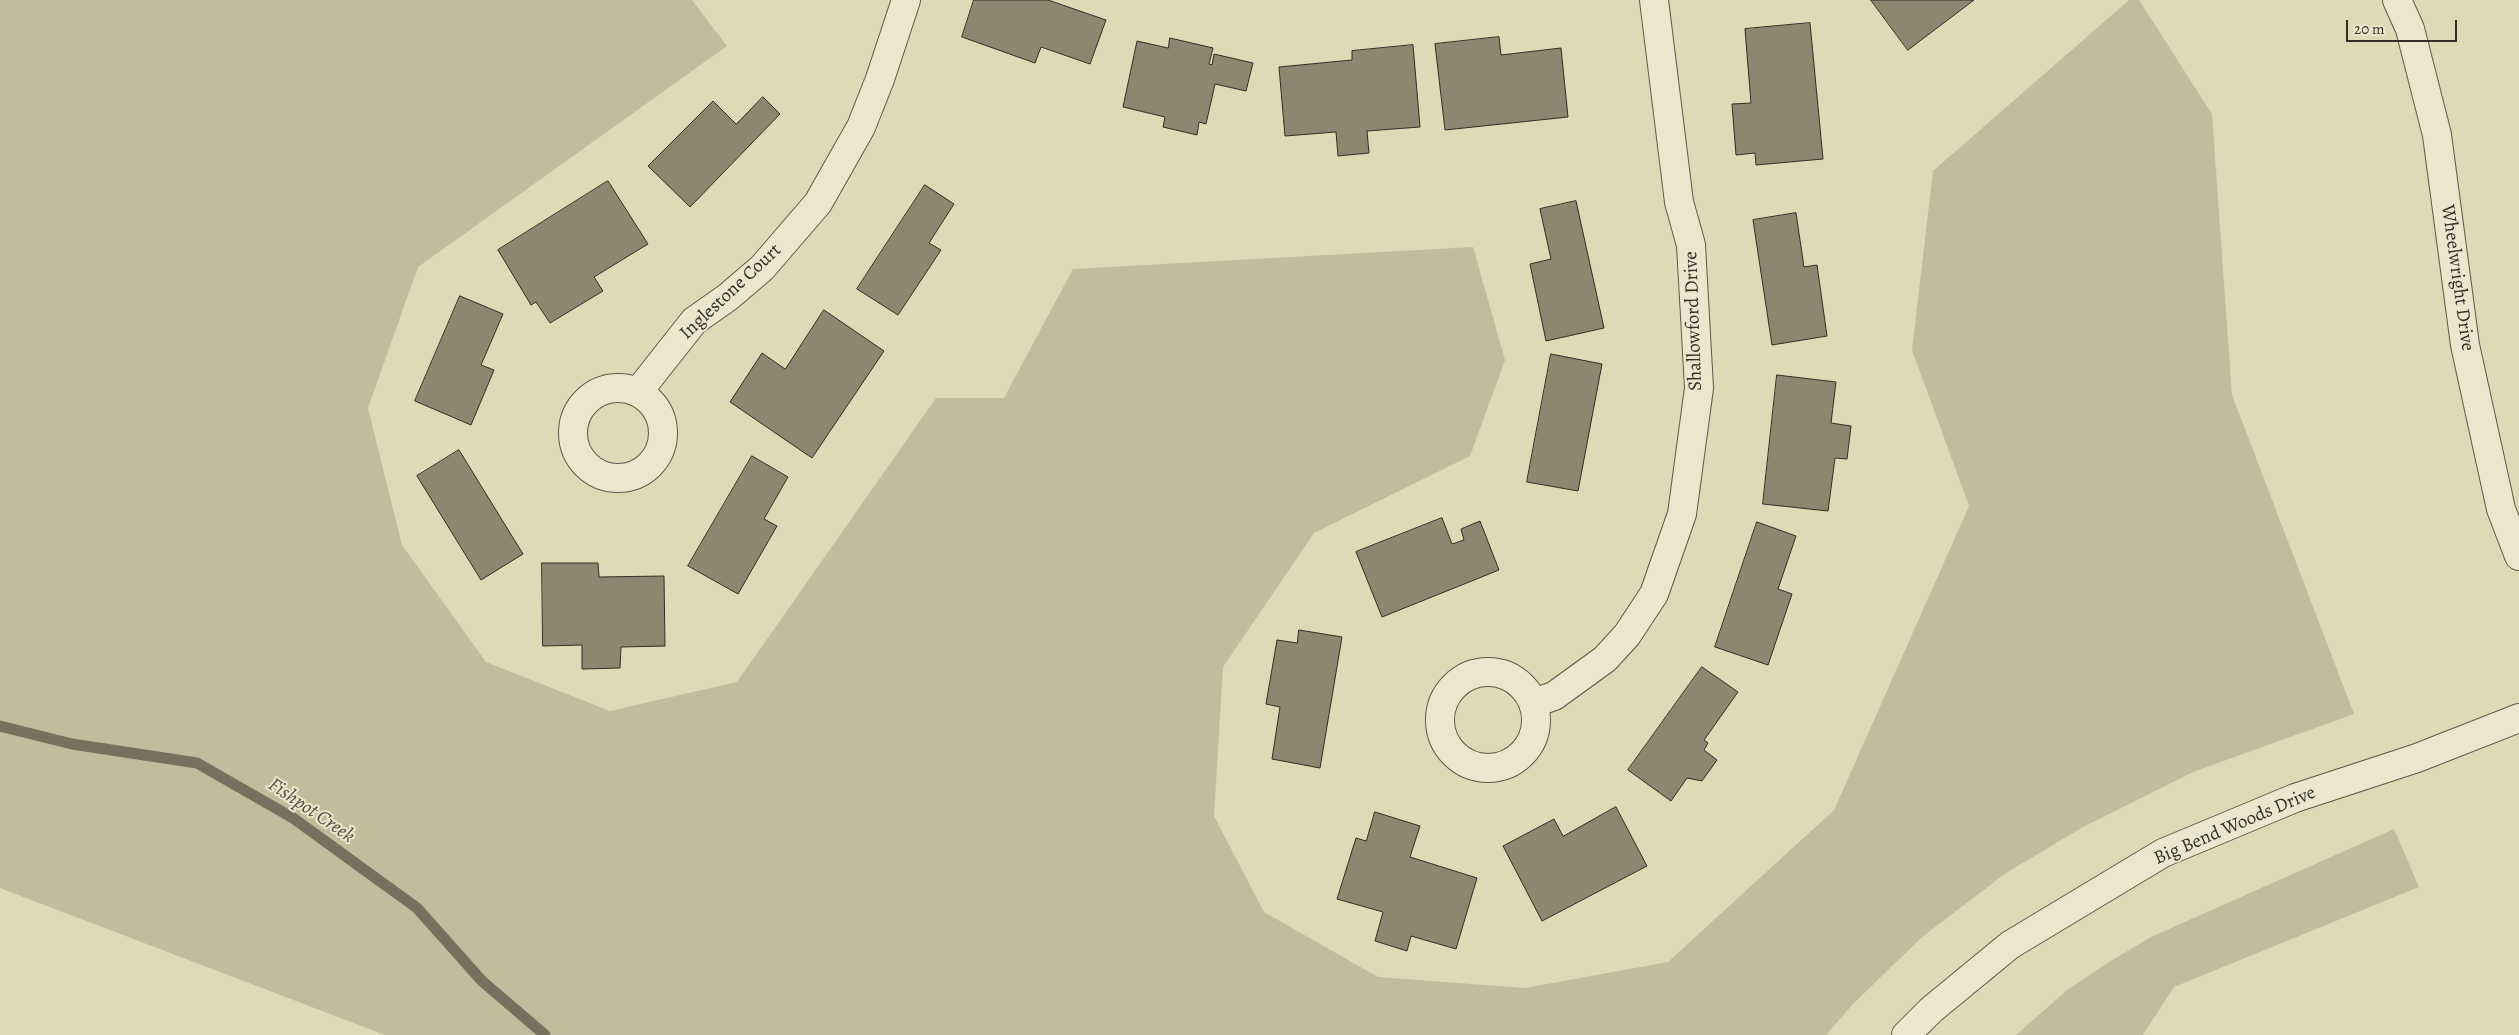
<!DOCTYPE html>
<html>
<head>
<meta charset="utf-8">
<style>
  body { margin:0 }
  #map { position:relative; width:2519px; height:1035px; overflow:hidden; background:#e1d8b5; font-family:Alegreya,serif }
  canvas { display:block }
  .scale { position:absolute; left:2346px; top:20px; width:111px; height:22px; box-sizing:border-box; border:2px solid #362b25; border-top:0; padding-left:6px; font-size:15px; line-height:18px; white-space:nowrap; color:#362b25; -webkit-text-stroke:4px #ece6cf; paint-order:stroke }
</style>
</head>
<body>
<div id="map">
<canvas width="2519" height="1035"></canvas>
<div class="scale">20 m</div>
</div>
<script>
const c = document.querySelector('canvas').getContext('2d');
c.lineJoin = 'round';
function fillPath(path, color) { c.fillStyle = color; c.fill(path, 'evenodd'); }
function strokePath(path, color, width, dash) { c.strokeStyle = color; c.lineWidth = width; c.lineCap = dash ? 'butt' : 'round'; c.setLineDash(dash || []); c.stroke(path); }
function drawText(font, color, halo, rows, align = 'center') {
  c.font = font + ' Alegreya,serif'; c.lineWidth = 4; c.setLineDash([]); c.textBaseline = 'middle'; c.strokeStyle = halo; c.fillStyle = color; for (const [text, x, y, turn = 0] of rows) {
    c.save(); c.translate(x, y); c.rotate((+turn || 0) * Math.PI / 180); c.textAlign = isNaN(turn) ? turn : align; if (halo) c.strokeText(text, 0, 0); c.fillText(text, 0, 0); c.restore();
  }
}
fillPath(new Path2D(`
  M0 0H692L727 46 418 267 368 408 402 545 486 662 610 711 737 682 936 398H1004L1073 269 1473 247 1505 360 1470 456 1314 533 1223 667 1214 816 1264 912 1378 977 1525 988 1668 962 1834 810 1969 506 1912 350 1933 171 2129 0H2139L2212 114 2232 395 2354 714 2193 772 2083 827 2006 873 1922 937 1853 1004 1826 1035H385L0 888Z
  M2394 829 2419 887 2174 987 2143 1035H2016L2066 991 2109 962 2151 937Z`), '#c4bb9d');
strokePath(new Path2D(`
  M0 726 72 744 197 763 293 818 417 908 482 981 545 1035`), '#7a6f5e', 11);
const building = new Path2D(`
  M974 0H1048L1106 20 1090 64 1041 47 1035 63 962 37Z
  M1871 0H1974L1908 50Z
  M1810 23 1823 159 1756 165 1755 153 1736 155 1732 104 1751 103 1745 29Z
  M1499 37 1501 55 1561 48 1568 117 1445 130 1435 44Z
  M1170 38 1213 48 1209 64 1212 65 1214 54 1253 63 1246 91 1215 84 1206 124 1199 122 1197 135 1163 127 1165 117 1123 107 1137 41 1168 48Z
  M1413 45 1420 127 1367 131 1369 153 1338 156 1336 132 1285 136 1279 67 1352 60V51Z
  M763 97 780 114 690 207 648 166 713 101 736 124Z
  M608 181 648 244 594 277 603 291 550 323 536 302 531 305 498 250Z
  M925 185 954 204 929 243 941 250 898 315 857 289Z
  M1576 201 1604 328 1546 341 1530 264 1551 259 1540 209Z
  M1796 213 1804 267 1817 265 1827 336 1772 345 1753 220Z
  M460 296 503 314 481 365 494 370 471 425 415 401Z
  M824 310 884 351 812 458 730 402 762 353 785 369Z
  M1551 354 1602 364 1578 491 1527 482Z
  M1777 375 1836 382 1831 423 1851 426 1847 459 1835 458 1828 511 1763 504Z
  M459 450 523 554 481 580 417 476Z
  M752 456 788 477 764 519 777 526 738 594 688 566Z
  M1442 518 1452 544 1464 540 1461 529 1480 521 1499 570 1382 617 1356 552Z
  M1757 522 1796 536 1778 589 1792 594 1768 665 1715 647Z
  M542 563H598L599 577 664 576 665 646 621 647 620 668 582 669V645L543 646Z
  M1299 630 1342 637 1320 768 1272 759 1280 707 1266 704 1277 640 1297 643Z
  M1702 667 1738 692 1704 740 1708 743 1704 750 1717 760 1702 781 1687 778 1671 801 1628 770Z
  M1616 807 1647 866 1542 921 1503 846 1554 819 1563 836Z
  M1375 812 1420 826 1410 857 1477 878 1456 949 1411 936 1407 951 1375 941 1383 912 1337 899 1356 838 1366 841Z`);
fillPath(building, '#8f8570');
strokePath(building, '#362b25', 1);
const minor = new Path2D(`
  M2397 0 2410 29 2437 135 2465 345 2501 509 2519 556
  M573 433a45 45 0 1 1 90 0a45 45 0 1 1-90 0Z
  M638 392 694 321 728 297 762 268 818 203 861 127 880 79 906 0
  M1440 720a48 48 0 1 1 96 0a48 48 0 1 1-96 0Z
  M1534 703 1554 696 1605 659 1627 635 1654 594 1682 514 1699 388 1691 245 1679 202 1654 0
  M1906 1035 1931 1010 2010 945 2163 853 2295 798 2417 758 2519 718`);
strokePath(minor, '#615649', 30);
strokePath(minor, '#ece6cf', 28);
drawText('19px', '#362b25', '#ece6cf', [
  ["Wheelwright Drive",2457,278,82],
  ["Inglestone Court",731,292,-43],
  ["Shallowford Drive",1694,321,-92],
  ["Big Bend Woods Drive",2235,826,-23]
]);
drawText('italic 20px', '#584d42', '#ece6cf', [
  ["Fishpot Creek",311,811,34]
]);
</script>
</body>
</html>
